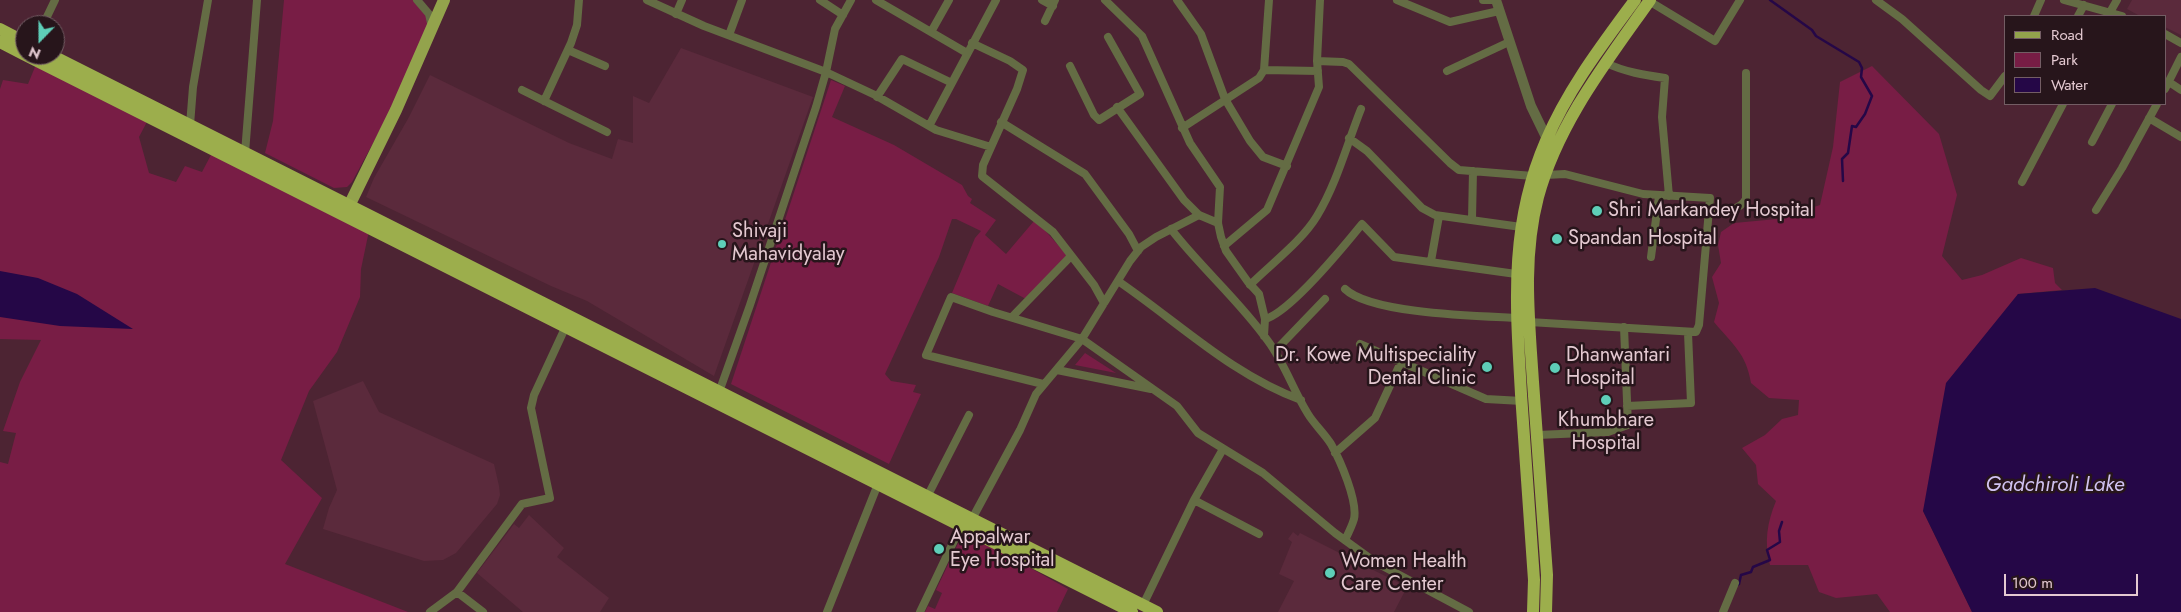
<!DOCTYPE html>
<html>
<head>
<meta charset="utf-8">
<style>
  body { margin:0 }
  #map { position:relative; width:2181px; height:612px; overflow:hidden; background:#4d2433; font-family:Jost,sans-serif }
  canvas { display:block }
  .legend { position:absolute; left:2004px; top:15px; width:162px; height:90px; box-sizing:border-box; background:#27151b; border:1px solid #735d64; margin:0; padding:6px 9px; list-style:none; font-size:15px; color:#e4c9d1 }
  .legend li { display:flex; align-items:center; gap:10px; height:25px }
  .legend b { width:25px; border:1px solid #735d64 }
  .north { position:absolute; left:15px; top:15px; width:50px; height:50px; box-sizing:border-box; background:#27151b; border:1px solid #735d64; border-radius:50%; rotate:202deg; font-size:14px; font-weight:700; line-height:20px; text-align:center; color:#e4c9d1 }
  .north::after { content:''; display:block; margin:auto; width:18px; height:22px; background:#5eceb8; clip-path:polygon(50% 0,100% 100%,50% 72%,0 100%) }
  .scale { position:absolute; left:2004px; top:574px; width:134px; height:22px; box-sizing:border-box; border:2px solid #e4c9d1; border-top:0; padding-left:6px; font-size:15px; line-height:18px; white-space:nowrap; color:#e4c9d1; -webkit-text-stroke:4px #27151b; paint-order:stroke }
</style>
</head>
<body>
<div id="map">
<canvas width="2181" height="612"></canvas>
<ul class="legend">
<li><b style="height:6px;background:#93a34c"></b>Road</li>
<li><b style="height:14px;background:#781d45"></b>Park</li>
<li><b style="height:14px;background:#250747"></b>Water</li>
</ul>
<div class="north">N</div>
<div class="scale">100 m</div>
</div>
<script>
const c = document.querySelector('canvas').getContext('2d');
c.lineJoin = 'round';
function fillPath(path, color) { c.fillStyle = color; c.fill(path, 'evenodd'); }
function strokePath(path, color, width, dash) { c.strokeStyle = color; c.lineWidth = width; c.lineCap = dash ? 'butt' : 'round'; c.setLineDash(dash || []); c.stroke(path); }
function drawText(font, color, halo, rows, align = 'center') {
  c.font = font + ' Jost,sans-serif'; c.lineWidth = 5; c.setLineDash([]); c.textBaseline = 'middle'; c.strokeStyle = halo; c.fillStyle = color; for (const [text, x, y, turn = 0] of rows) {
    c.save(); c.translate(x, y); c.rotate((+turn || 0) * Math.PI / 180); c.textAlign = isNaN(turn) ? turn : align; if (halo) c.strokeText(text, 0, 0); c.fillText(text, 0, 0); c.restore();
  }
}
fillPath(new Path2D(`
  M2132 0H2181V35L2165 27V16H2140L2127 9Z
  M681 48 813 97 714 376 587 301 551 286 366 197 374 178 409 117 430 75 569 143 612 159 618 139 633 143V96L649 103Z
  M363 381 379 412 494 464 499 486 500 495 497 504 456 553 443 560 424 561 323 529 329 508 337 490 313 401Z
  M529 515 564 548 557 557 609 598 600 612H523L477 573 514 524 519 528Z
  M1293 532 1298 536 1300 533 1407 587 1394 612H1278L1294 581 1279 574 1292 542 1288 539Z`), '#5b2a3c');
fillPath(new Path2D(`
  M284 0H413L426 15 428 27 393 106 352 182 347 187 334 188 265 153 273 121Z
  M37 62 149 118 139 137 149 173 176 182 185 166 202 172 212 153 370 226 361 269 360 297 337 352 309 391 281 460 322 498 285 564 408 612H0V462L8 464 16 433 3 431 20 382 41 340 0 339V89L3 80 28 84Z
  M1872 66 1939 134 1957 195 1942 256 1962 280 1982 275 2021 258 2053 268 2055 283 2062 290 2018 294 1923 511 1972 612H1890L1877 594 1836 598 1819 592 1808 565H1770C1764 542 1767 523 1776 501L1758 484 1756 465 1742 448 1765 435 1782 419 1798 415 1799 400 1769 398 1751 383C1746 353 1733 345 1714 322L1719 303 1712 277 1721 263 1718 245 1721 232 1734 223 1777 219 1820 205 1833 147 1840 82Z
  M831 80 845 86 832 117 894 145 962 185 968 196 972 199 970 203 996 220 985 235 1006 254 1034 221 1041 226 1067 255 1026 299 998 284 988 306 952 293 975 238 981 231 956 219H952L939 257 885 374 891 381 916 385 913 392 921 394 889 464 731 384Z
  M1085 353 1116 373 1075 365Z
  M964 531 1068 589 1057 612H925L928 606 935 609 942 593 936 590Z`), '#781d45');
fillPath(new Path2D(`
  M0 271 38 278 77 294 133 329 60 326 0 317Z
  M2095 288 2181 319V612H1972L1923 511 1946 383 2018 294Z`), '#250747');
strokePath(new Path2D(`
  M1770 0 1812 30 1816 36 1859 62 1862 68 1861 77 1872 96 1865 114 1856 127 1852 126 1848 153 1842 159 1843 181
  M1736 586 1739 584 1741 575 1751 572 1753 567 1770 560 1767 550 1780 542 1779 531 1782 522`), '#250747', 2.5);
strokePath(new Path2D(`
  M417 0 429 14 432 28
  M647 0 704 26 826 72 875 95 936 130 991 147
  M820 0 843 15
  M876 0 967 53
  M1042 0 1053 6
  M1105 0 1142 36 1190 143 1220 187 1218 223 1221 237 1226 251 1248 282 1259 294 1265 319 1264 336
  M1177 0 1201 34 1225 99 1250 141 1263 157 1287 166
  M1397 0 1450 22 1499 11
  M1483 0H1496
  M1876 0 1902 19 1981 90 1990 96 2005 76
  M2064 0 2122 16
  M1649 1 1715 41 1740 0
  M676 14 682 0
  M2109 14 2117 0
  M2034 16 2041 0
  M2078 16 2084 5
  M1045 21 1055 0
  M43 25 55 0
  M931 32 949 0
  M2165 34 2181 43
  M729 35 742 0
  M972 43 1010 61 1023 70 1017 89 983 165 982 176 1053 232 1094 285 1104 303
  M568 50 605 66
  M1317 61 1343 62 1349 64 1450 163 1459 170 1533 176
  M1606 63C1625 72 1644 75 1665 78L1662 117 1669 196
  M1070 66 1094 115 1099 120 1140 94 1108 37
  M1264 70 1269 0
  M1447 71 1509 42
  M2169 82 2181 90
  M2165 89 2181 57
  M522 90 607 132
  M877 97 902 59 952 83
  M544 101 571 43 577 25 579 0
  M1117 107 1184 200 1199 215 1218 223
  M2149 118 2181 137
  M1001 122 1085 174 1129 234 1138 251
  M190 125 193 87 208 0
  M929 126 996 0
  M1182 128 1259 78 1264 70 1318 71
  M1349 138 1367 151 1422 208 1435 215 1521 227
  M2092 142 2112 104
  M245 153 257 0
  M2022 182 2063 104
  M1708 210C1722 210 1738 213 1746 199V73
  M2096 210 2122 168 2157 104
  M1472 219 1473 171
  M1171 229C1201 268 1239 300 1268 341 1285 364 1293 390 1308 414 1314 424 1324 433 1331 444 1340 460 1358 501 1354 519 1352 526 1348 534 1345 540
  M1224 246 1267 210 1319 87 1317 61 1320 0
  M1651 257 1659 196
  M1431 261 1439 216
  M1118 281C1178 322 1232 375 1301 400
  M1250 285C1271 264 1302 241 1317 216 1337 183 1347 144 1361 109
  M1345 289C1371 314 1479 316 1517 318
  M1012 317 1071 256
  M1265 319C1289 313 1345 245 1362 224L1394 257 1516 274
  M1529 322 1696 332 1699 325 1710 198 1643 194 1565 174 1546 175
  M1360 344 1486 399 1522 401
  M1275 351 1325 299
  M1057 370 1151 389
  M1043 384 926 355 951 297 993 312 1082 339 1177 406 1198 433 1263 473 1335 533 1375 562 1469 612
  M718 395 750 305 816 107 826 72 835 29 851 0
  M1627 406 1691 403 1688 333
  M1537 435 1608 432 1628 425 1624 327
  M1335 453 1375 418 1401 362
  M927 497 969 415
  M1194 500 1259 534
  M972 519 1020 430 1036 394 1082 339 1130 261 1141 247 1156 237 1199 215
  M457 592 483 612
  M1143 605 1194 500 1223 449
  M430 612 457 592 522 504 550 498 531 408 534 395 566 326
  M827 612 878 484
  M920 612 961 526
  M1723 612 1735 583`), '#646c44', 8);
strokePath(new Path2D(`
  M1496 0 1531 106 1547 139`), '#646c44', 10);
strokePath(new Path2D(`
  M345 214 396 110 444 0`), '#93a34c', 12);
strokePath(new Path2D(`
  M0 29 25 42
  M0 42 25 55
  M25 55 1132 612
  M51 55 1157 612
  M1533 612 1534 580C1530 518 1525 456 1521 394 1516 305 1509 226 1546 141 1568 89 1602 45 1635 0
  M1546 612 1547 575C1542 511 1538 446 1533 382 1529 320 1522 258 1538 197 1558 123 1607 61 1650 0`), '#9cae4c', 12);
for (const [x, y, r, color] of [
  [1597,211,6,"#5eceb8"],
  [1557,239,6,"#5eceb8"],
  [722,244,5,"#5eceb8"],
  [1487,367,6,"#5eceb8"],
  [1555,368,6,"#5eceb8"],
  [1606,400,6,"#5eceb8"],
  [939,549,6,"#5eceb8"],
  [1330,573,6,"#5eceb8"]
]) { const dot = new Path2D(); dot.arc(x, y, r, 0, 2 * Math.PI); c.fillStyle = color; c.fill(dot); strokePath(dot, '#27151b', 2); }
drawText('20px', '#e4c9d1', '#27151b', [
  ["Shri Markandey Hospital",1608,211],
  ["Shivaji",732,232],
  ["Mahavidyalay",732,255],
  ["Spandan Hospital",1568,239],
  ["Dr. Kowe Multispeciality",1476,356,"right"],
  ["Dental Clinic",1476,379,"right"],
  ["Dhanwantari",1566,356],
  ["Hospital",1566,379],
  ["Khumbhare",1606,421,"center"],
  ["Hospital",1606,444,"center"],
  ["Appalwar",950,538],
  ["Eye Hospital",950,561],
  ["Women Health",1341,562],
  ["Care Center",1341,585]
], 'left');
drawText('italic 21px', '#d0c2f1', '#27151b', [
  ["Gadchiroli Lake",2055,486]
]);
</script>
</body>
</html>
